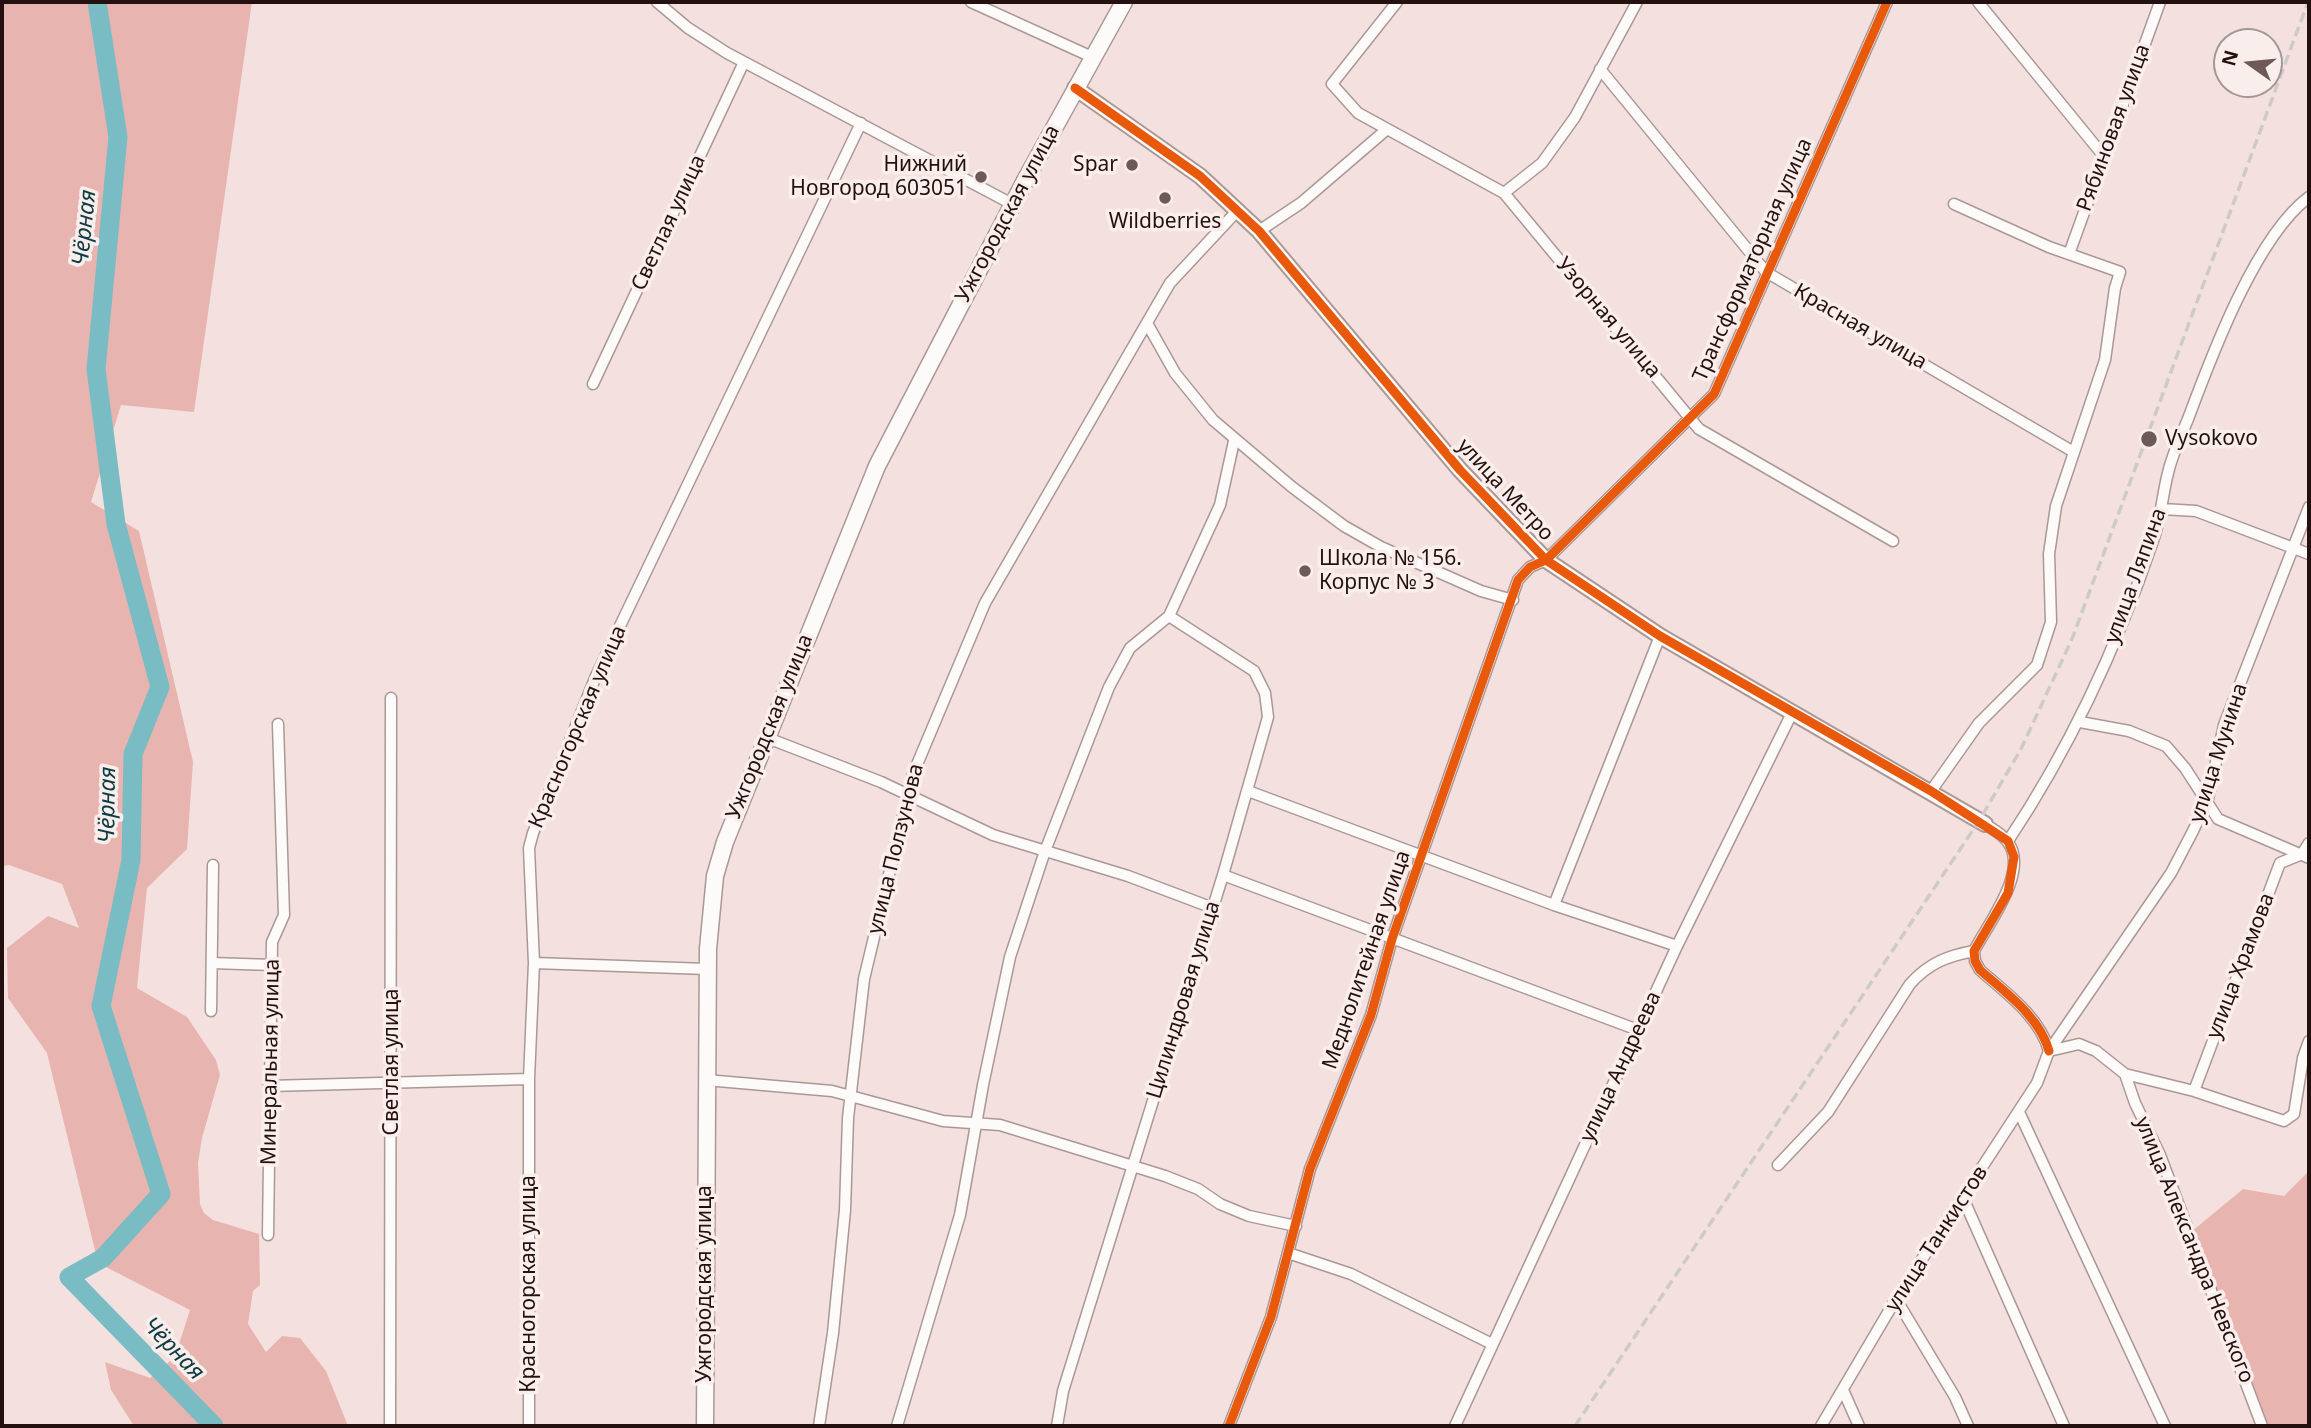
<!DOCTYPE html>
<html>
<head>
<meta charset="utf-8">
<style>
  body { margin:0 }
  #map { position:relative; width:2311px; height:1428px; overflow:hidden; background:#f4e1df; font-family:"Noto Sans",sans-serif }
  canvas { display:block }
  .frame { position:absolute; inset:0; border:4px solid #24110f; pointer-events:none }
  .north { position:absolute; left:2213px; top:28px; width:70px; height:70px; box-sizing:border-box; background:#faeeec; border:2px solid #a49694; border-radius:50%; rotate:285deg; font-size:19px; font-weight:700; line-height:28px; text-align:center; color:#24110f }
  .north::after { content:''; display:block; margin:auto; width:24px; height:32px; background:#6d5a58; clip-path:polygon(50% 0,100% 100%,50% 72%,0 100%) }
</style>
</head>
<body>
<div id="map">
<canvas width="2311" height="1428"></canvas>
<div class="frame"></div>
<div class="north">N</div>
</div>
<script>
const c = document.querySelector('canvas').getContext('2d');
c.lineJoin = 'round';
function fillPath(path, color) { c.fillStyle = color; c.fill(path, 'evenodd'); }
function strokePath(path, color, width, dash) { c.strokeStyle = color; c.lineWidth = width; c.lineCap = dash ? 'butt' : 'round'; c.setLineDash(dash || []); c.stroke(path); }
function drawText(font, color, halo, rows, align = 'center') {
  c.font = font + ' "Noto Sans",sans-serif'; c.lineWidth = 7; c.setLineDash([]); c.textBaseline = 'middle'; c.strokeStyle = halo; c.fillStyle = color; for (const [text, x, y, turn = 0] of rows) {
    c.save(); c.translate(x, y); c.rotate((+turn || 0) * Math.PI / 180); c.textAlign = isNaN(turn) ? turn : align; if (halo) c.strokeText(text, 0, 0); c.fillText(text, 0, 0); c.restore();
  }
}
fillPath(new Path2D(`
  M2 2H252L194 412 121 405 91 502 139 531 193 762 187 849 147 888 137 988 187 1017 216 1060 220 1075 202 1138 198 1163 200 1204 204 1213 213 1220 259 1234 260 1285 253 1291 248 1324 266 1352 282 1336 300 1338 326 1371 348 1426H134L111 1390 105 1362 150 1378 175 1357 190 1310 98 1263 47 1053 8 998 7 948 48 916 79 928 62 884 9 865 2 866Z
  M2309 1171V1426H2264L2191 1232 2243 1189 2284 1196Z`), '#e8b4af');
strokePath(new Path2D(`
  M97 2 118 137 96 369 116 524 160 687 133 754 131 860 101 1006 161 1194 103 1258 69 1277 214 1426`), '#79bcc4', 19);
const street = new Path2D(`
  M657 2 688 28 727 53 1012 204
  M971 2 1092 57
  M1397 2 1332 84 1358 113 1504 193 1699 429 1893 541
  M1978 2 2102 154
  M1600 69 1766 272 2072 451
  M1504 193 1542 163 1575 117 1637 2
  M1259 231 1301 203 1386 130
  M2069 254 2160 2
  M1148 325 1175 373 1213 420 1292 487 1344 526 1381 547 1481 591 1513 600
  M593 384 744 62
  M2162 509 2196 511 2309 554
  M2080 722 2129 731 2166 746 2185 768 2218 819 2309 858
  M765 737 881 782 993 835 1128 876 1213 908
  M1248 791 1554 905 1677 946
  M1931 791 1979 723 2037 665 2051 622 2049 554 2056 506 2105 360 2115 288 2120 272 2049 247 1954 204
  M1985 824C1992 829 2002 834 2007 841 2031 870 1987 925 1974 951L1975 961 1980 970C2006 993 2040 1017 2049 1051
  M2008 841C2070 748 2117 647 2153 541 2161 519 2162 496 2168 473 2172 455 2181 436 2188 419 2211 357 2256 236 2309 197
  M2302 854 2309 843
  M1223 875 1638 1030
  M1554 905 1660 636
  M212 963 272 965
  M534 963 707 969
  M211 1011 213 865
  M2049 1051 2079 1044 2096 1051 2125 1074 2194 1091 2284 1121 2294 1114 2303 1058 2309 1041
  M2125 1074 2135 1103 2160 1155 2262 1426
  M706 1080 832 1091 943 1121 1000 1125 1165 1176 1198 1189 1220 1204 1249 1216 1296 1226
  M269 1086 529 1079
  M2194 1091 2280 863 2302 854
  M2019 1112 2165 1426
  M1778 1165 1828 1112 1910 984C1929 963 1947 956 1974 951
  M1963 1198 2064 1426
  M268 1235 272 942 284 915 278 724
  M1288 1253 1351 1274 1492 1344
  M1896 1299 1955 1397 1968 1426
  M1843 1390 1859 1426
  M390 1426 391 698
  M529 1426V1079L534 963 529 848 533 833 596 676 861 123
  M819 1426 833 1333 845 1210 848 1118 864 979 913 774 985 603 1123 364 1170 283 1238 210
  M897 1426 960 1215 983 1085 1010 957 1045 851 1109 687 1130 648 1169 616 1220 505 1234 441
  M1057 1426 1063 1391 1223 875 1268 717 1265 693 1254 671 1169 616
  M1229 1426 1271 1317 1310 1169 1371 1015 1392 939 1518 580 1530 567 1546 560 1714 394 1887 2
  M1455 1426 1677 946 1793 711
  M1821 1426 1896 1299 2037 1083 2049 1051 2171 873 2193 831 2208 799 2224 725 2309 507`);
const secondary = new Path2D(`
  M1075 88 1200 176 1259 231 1460 470 1546 560 1660 636 1985 824`);
const primary = new Path2D(`
  M705 1426 708 949 715 876 725 842 877 466 1027 177 1124 2`);
strokePath(street, '#aa9896', 13);
strokePath(secondary, '#aa9896', 18);
strokePath(primary, '#aa9896', 19);
strokePath(street, '#fdfafa', 10);
strokePath(secondary, '#fdfafa', 14);
strokePath(primary, '#fdfafa', 16);
strokePath(new Path2D(`
  M1575 1426 1979 821 2021 749 2072 639 2308 2`), '#cfcaca', 3.5, [10, 5]);
strokePath(new Path2D(`
  M1075 88 1200 176 1259 231 1460 470 1546 560 1660 636 1931 791 2008 841 2014 857 2008 893 1974 951 1975 961 1980 970C2006 993 2040 1017 2049 1051
  M1229 1426 1271 1317 1310 1169 1371 1015 1392 939 1518 580 1530 567 1546 560 1714 394 1887 2`), '#e8590c', 9);
for (const [x, y, r, color] of [
  [1132,165,7,"#6d5a58"],
  [981,177,7,"#6d5a58"],
  [1165,198,7,"#6d5a58"],
  [2149,439,9,"#6d5a58"],
  [1305,571,7,"#6d5a58"]
]) { const dot = new Path2D(); dot.arc(x, y, r, 0, 2 * Math.PI); c.fillStyle = color; c.fill(dot); strokePath(dot, '#faeeec', 2.5); }
drawText('21px', '#24110f', '#faeeec', [
  ["Рябиновая улица",2114,128,-70],
  ["Ужгородская улица",1008,214,-62],
  ["Светлая улица",669,223,-65],
  ["Трансформаторная улица",1753,260,-66],
  ["Узорная улица",1608,318,50],
  ["Красная улица",1860,327,30],
  ["улица Метро",1505,490,47],
  ["улица Ляпина",2136,576,-70],
  ["Красногорская улица",578,727,-67],
  ["Ужгородская улица",770,727,-68],
  ["улица Мунина",2219,753,-72],
  ["улица Ползунова",896,849,-76],
  ["Меднолитейная улица",1367,960,-71],
  ["улица Храмова",2241,966,-69],
  ["Цилиндровая улица",1184,1000,-73],
  ["Минеральная улица",271,1062,-89],
  ["Светлая улица",392,1062,-90],
  ["улица Андреева",1621,1067,-65],
  ["улица Танкистов",1937,1239,-57],
  ["улица Александра Невского",2194,1250,68],
  ["Красногорская улица",529,1284,-90],
  ["Ужгородская улица",705,1284,-90]
]);
drawText('21px', '#24110f', '#faeeec', [
  ["Нижний",967,165],
  ["Новгород 603051",967,189],
  ["Spar",1118,165],
  ["Wildberries",1165,222,"center"],
  ["Vysokovo",2165,439,"left"],
  ["Школа № 156.",1319,559,"left"],
  ["Корпус № 3",1319,583,"left"]
], 'right');
drawText('italic 23px', '#0d3d43', '#faeeec', [
  ["Чёрная",85,228,-84],
  ["Чёрная",108,805,-89],
  ["Чёрная",173,1349,46]
]);
</script>
</body>
</html>
